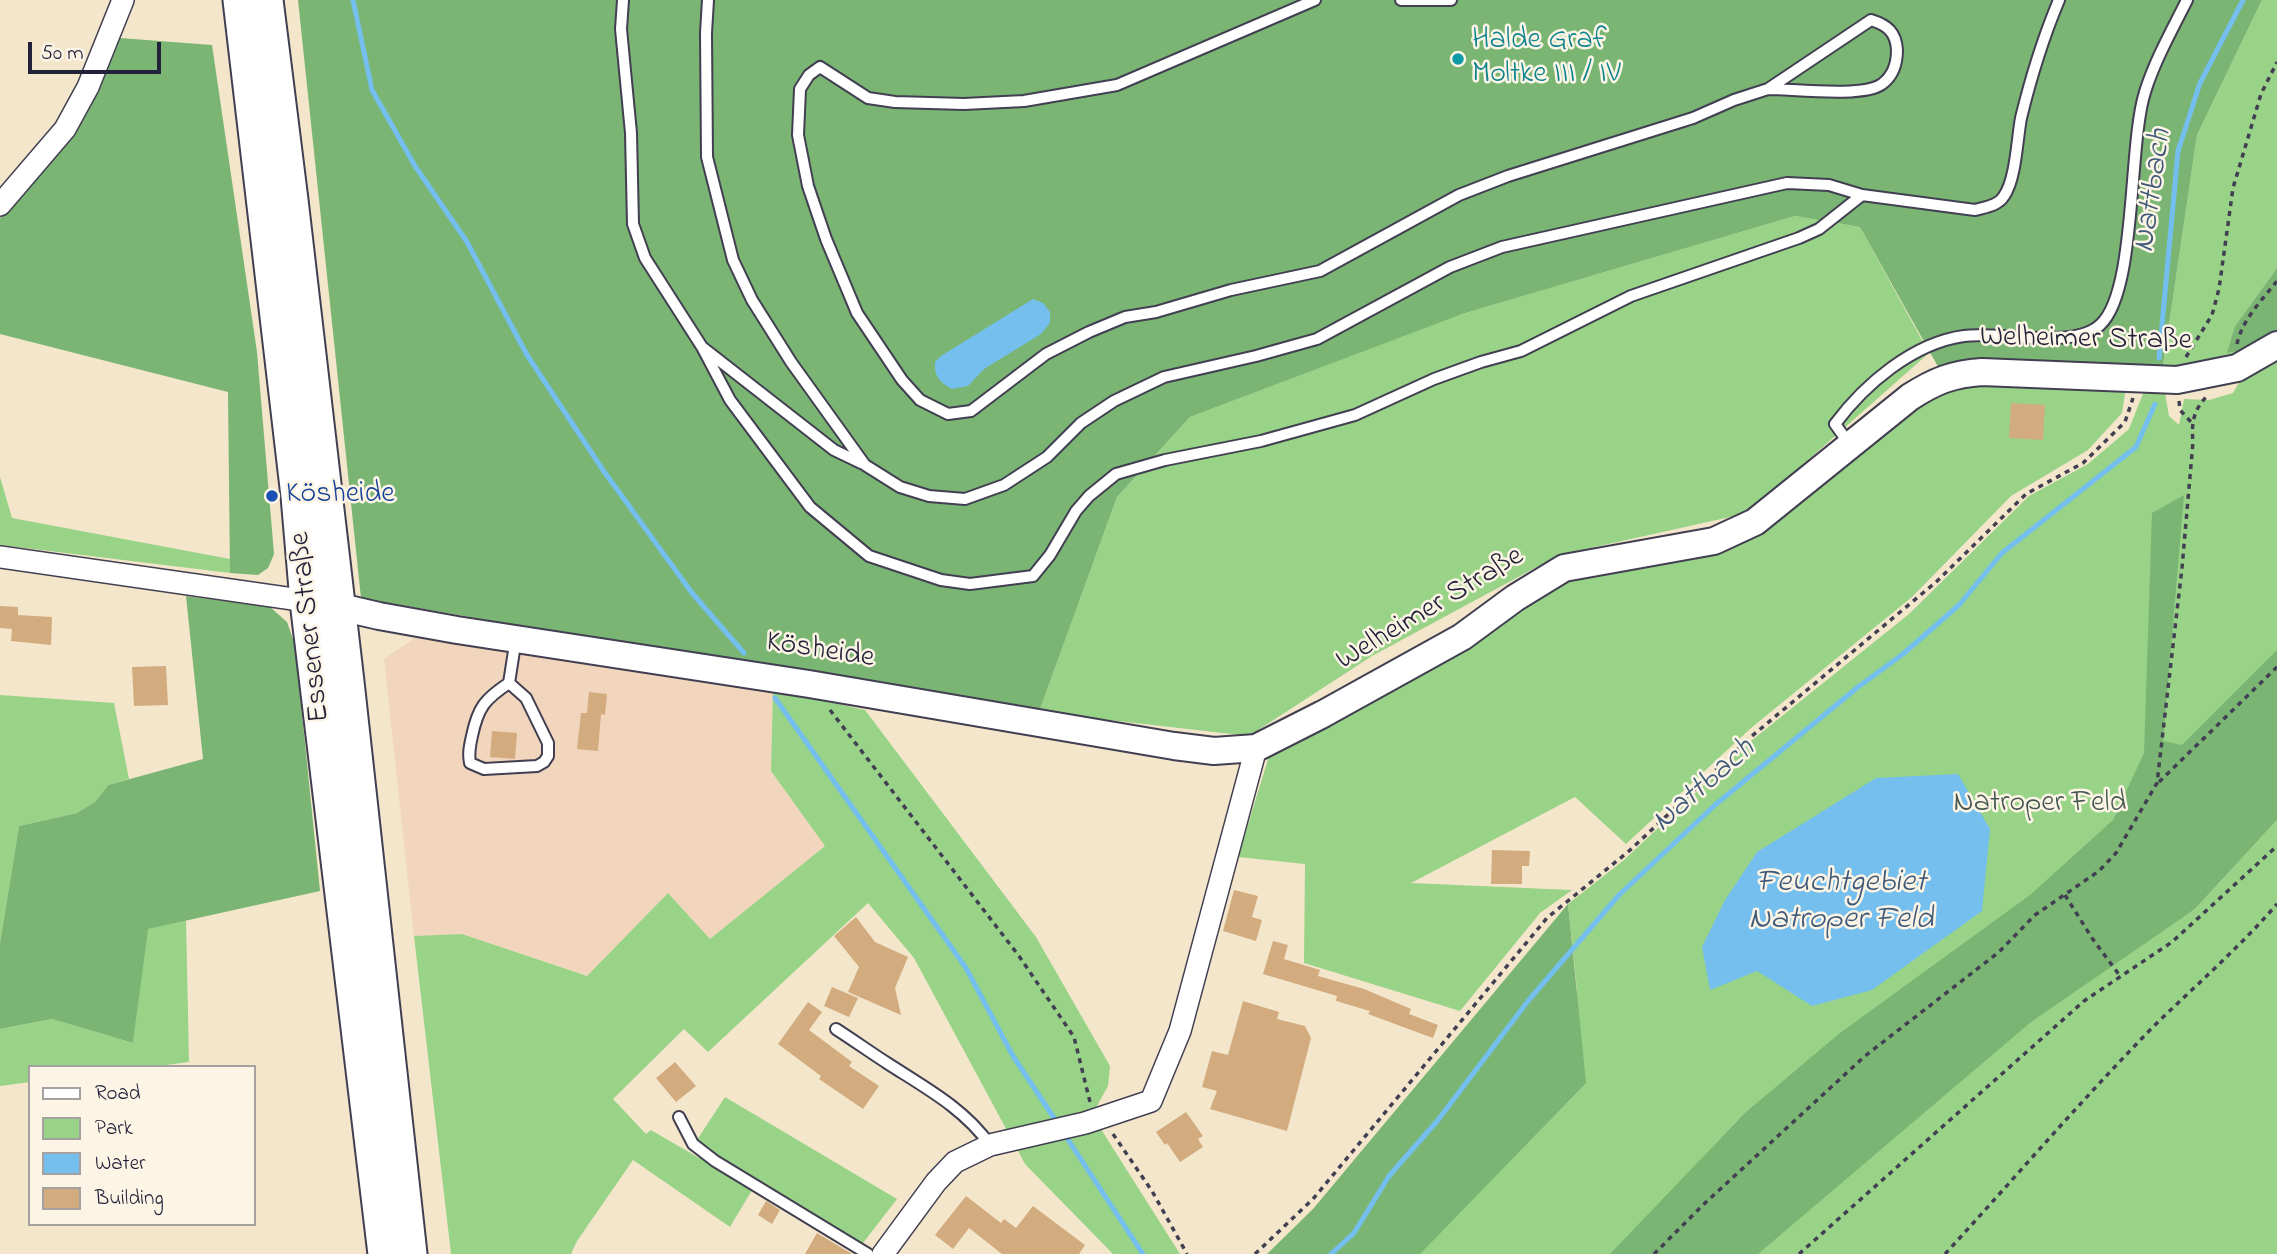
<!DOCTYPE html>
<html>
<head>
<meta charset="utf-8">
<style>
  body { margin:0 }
  #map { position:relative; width:2277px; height:1254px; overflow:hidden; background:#f3e6cb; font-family:"Indie Flower",sans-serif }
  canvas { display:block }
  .legend { position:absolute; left:28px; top:1065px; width:228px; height:161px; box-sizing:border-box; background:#fcf5e5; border:2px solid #a5a1a1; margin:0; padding:9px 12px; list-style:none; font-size:21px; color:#22223b }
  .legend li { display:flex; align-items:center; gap:14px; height:35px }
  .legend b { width:35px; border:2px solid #a5a1a1 }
  .scale { position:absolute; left:28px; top:42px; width:133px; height:32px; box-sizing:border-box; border:4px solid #22223b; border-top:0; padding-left:9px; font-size:21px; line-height:24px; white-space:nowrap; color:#22223b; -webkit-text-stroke:5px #fcf5e5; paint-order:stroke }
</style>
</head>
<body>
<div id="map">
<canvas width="2277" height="1254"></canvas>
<ul class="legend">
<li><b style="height:9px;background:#fff"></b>Road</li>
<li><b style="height:19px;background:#99d387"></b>Park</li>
<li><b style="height:19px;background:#75bfee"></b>Water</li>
<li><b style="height:19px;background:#d2ac7f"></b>Building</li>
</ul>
<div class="scale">50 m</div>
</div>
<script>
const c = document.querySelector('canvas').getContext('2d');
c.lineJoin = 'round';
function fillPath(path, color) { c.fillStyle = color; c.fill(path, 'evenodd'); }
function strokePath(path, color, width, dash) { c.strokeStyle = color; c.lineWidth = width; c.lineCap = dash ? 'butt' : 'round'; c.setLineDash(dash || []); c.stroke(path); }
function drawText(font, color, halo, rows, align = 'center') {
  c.font = font + ' "Indie Flower",sans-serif'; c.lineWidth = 5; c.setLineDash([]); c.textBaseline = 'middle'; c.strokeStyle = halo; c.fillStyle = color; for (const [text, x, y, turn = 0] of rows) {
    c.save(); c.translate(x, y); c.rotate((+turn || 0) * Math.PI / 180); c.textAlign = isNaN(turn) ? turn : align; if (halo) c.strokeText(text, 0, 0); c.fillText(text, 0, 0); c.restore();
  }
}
fillPath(new Path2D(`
  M416 637 689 679 773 689 771 771 825 846 710 939 668 893 587 976 462 934 414 936 384 659Z`), '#f1d5bd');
fillPath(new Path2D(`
  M2262 0H2277V268L2235 326 2228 352 2261 346 2245 357 2162 372 2197 135Z
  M1795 216 1860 227 1929 353 1748 513 1559 555 1372 656 1249 736 1039 712 1117 497 1190 417 1455 316Z
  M2277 352V780L2172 924 2195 909 2277 820V1254H1380L1577 990 1568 904 1624 860 1751 741 1909 614 2029 496 2088 464 2129 429 2144 391 2165 393 2169 416 2179 425 2184 399 2209 400 2233 393 2245 372Z
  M1957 384 2126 387 2122 413 2088 450 2011 496 1912 597 1751 728 1626 844 1575 797 1411 883 1572 890 1540 913 1460 1011 1304 963 1305 864 1238 857 1270 753 1423 675 1572 575 1689 556 1907 408Z
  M0 477 12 518 230 559V573L0 545Z
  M773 689 865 710 1036 937 1110 1066 1108 1086 1092 1115 1180 1254H1113L1025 1164 914 958 868 903 708 1052 684 1029 613 1099 646 1134 651 1130 699 1158 705 1150 697 1140 725 1097 897 1199 856 1252 752 1190 730 1227 633 1160 577 1241 571 1254H451L414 936 462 934 587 976 668 893 710 939 825 846 771 771Z
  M0 695 114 703 129 779 108 785 96 801 77 813 19 826 0 943Z
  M186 920 189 1062 151 1067H30V1082L0 1086V1029L52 1019 133 1043 147 929Z`), '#99d387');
fillPath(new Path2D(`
  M298 0H2262L2197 135 2162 372H1941L1860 227 1795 216 1462 314 1190 417 1117 497 1039 712 774 670 361 598Z
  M120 38 212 45 257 352 274 554 268 568 258 575 230 573 228 392 0 334V218L72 136Z
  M2277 268V337L2261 346 2227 353 2235 326Z
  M2184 495 2163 741 2182 745 2277 650V820L2195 909 2031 1022 1758 1254H1610L1746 1112 1840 1033 2030 895 2113 820 2144 753 2152 513Z
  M186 596 270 607 287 622 295 645 320 891 148 929 133 1043 52 1019 0 1029V943L19 826 77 813 96 801 108 785 203 759Z
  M1568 904 1586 1083 1420 1254H1267L1313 1209Z`), '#7ab574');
fillPath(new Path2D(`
  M1033 299 1043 303 1050 312V323L1041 334 984 369 968 386 952 389C940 382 934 377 935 362L941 356Z
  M1958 774 1990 829 1982 911 1872 990 1812 1006 1757 971 1710 990 1702 947 1725 900 1757 852 1876 778Z`), '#75bfee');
strokePath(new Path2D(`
  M353 0 372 90 415 166 467 242 527 355 603 470 692 593 744 653
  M2159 358 2178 151 2200 83 2243 0
  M775 698 966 968 1013 1056 1058 1124
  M1065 1135 1143 1254
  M1331 1254 1354 1233 1389 1176 1438 1120 1528 1001 1619 895 1715 805 1858 687 1903 654 1959 605 2002 553 2136 447 2155 404`), '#75bfee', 5);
fillPath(new Path2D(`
  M2011 403 2045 405 2043 440 2009 438Z
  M0 606 18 607V615L52 617 51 645 11 641 12 629 0 628Z
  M166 666 168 705 134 706 132 667Z
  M589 692 607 694 605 715 601 714 598 751 577 749 581 713H587Z
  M492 731 517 733 515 759 490 757Z
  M1492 850 1530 851 1529 866H1522V884H1491Z
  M1234 890 1258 896 1252 917 1262 920 1256 941 1223 931Z
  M856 917 875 942 908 957 895 988 901 1015 848 992 859 967 834 936Z
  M1273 941 1288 945 1284 959 1320 970 1318 976 1364 989 1411 1009 1409 1014 1438 1025 1433 1038 1368 1014 1370 1011 1336 1001 1337 996 1263 974Z
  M832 987 858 998 849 1017 824 1006Z
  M1243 1001 1279 1012 1277 1019 1305 1026 1311 1038 1287 1131 1210 1109 1217 1091 1202 1087 1212 1051 1228 1055Z
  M808 1002 822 1012 809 1030 852 1062 849 1066 879 1086 863 1109 819 1079 821 1076 778 1044Z
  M675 1062 696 1086 676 1102 656 1078Z
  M1186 1112 1203 1136 1198 1139 1203 1147 1180 1162 1167 1143 1165 1145 1156 1132Z
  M966 1196 1001 1223 1004 1219 1016 1228 1033 1206 1085 1245 1079 1254H1002L969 1228 953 1249 935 1235Z
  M766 1201 780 1210 772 1224 758 1215Z
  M817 1233 852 1254H805Z`), '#d2ac7f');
const service = new Path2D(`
  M623 0 621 29 631 133 633 224 645 258 702 347 834 450 861 463
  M708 0 706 33 707 157 733 260 752 300 791 362 865 465 900 487 929 496 965 499 1004 485 1047 457 1081 423 1114 401 1164 377 1256 356 1317 339 1450 267 1502 247 1787 183 1829 185 1862 195 1975 210C1985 207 1998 206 2004 196 2016 179 2017 139 2021 118 2031 77 2043 38 2059 0
  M1315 0 1117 85 1024 101 964 104 895 102 868 98 820 67 809 75 800 89 798 135 808 186 826 239 857 313 902 380 920 400 948 414 971 411 1046 354 1089 332 1125 317 1156 312 1231 290 1320 271 1459 195 1508 176 1693 118 1734 100 1768 89 1871 20C1887 25 1896 32 1897 50 1897 63 1893 76 1882 84 1863 98 1793 89 1768 89
  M1401 0H1451
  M702 347 730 400 810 507 869 556 941 580 970 584 1033 576 1050 555 1076 511 1089 496 1116 474 1165 460 1261 441 1355 415 1434 379 1481 362 1521 351 1631 296 1799 238 1819 229 1862 195
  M1850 445 1835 424C1865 384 1913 343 1964 336 2000 331 2072 350 2100 325 2137 292 2128 145 2145 92 2155 60 2172 30 2187 0
  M509 683 526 698 548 743V756L544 762 537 766 484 769 470 763C468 753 470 745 472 736 478 707 485 699 509 683L516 638
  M836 1029C853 1040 870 1052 887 1063 924 1087 964 1108 990 1145
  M679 1117 693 1144 715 1161 868 1254`);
const minor = new Path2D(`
  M0 205 65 129 88 87 123 0
  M0 557 307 601
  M883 1254 936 1182 955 1162 990 1145 1085 1123 1151 1101 1180 1031 1256 748`);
const tertiary = new Path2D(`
  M323 603 379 616 457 630 809 684 1174 746 1214 751 1256 748 1323 714 1462 637 1515 598 1564 568 1714 541 1755 522 1910 397C1935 381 1952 374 1982 372L2177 380 2237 368 2277 345`);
const primary = new Path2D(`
  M240 0 298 496 307 601 385 1254
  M266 0 291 200 347 682 410 1254`);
strokePath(service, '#413f51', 14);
strokePath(minor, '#413f51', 24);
strokePath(tertiary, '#413f51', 30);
strokePath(primary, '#413f51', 37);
strokePath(new Path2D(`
  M2237 344C2242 320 2262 300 2277 281
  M2186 357 2212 315 2219 289 2233 188 2261 94 2277 62
  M2179 401 2180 410 2192 423
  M830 710 1019 956 1074 1037 1090 1102
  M2159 782 2277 667
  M2065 895 2092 938 2120 976
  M1113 1134 1152 1191 1187 1254
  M1255 1254 1313 1199 1547 918 1629 851 1752 736 1936 582 2026 494 2083 463 2125 422 2133 398
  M1654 1254 1704 1204 1865 1056 1999 952 2035 915 2099 871 2116 853 2157 783 2182 568 2193 442C2191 422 2194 409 2208 395
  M1799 1254 2084 1001 2172 942 2277 846
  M1945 1254C2015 1178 2082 1099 2155 1025 2196 985 2239 948 2277 904`), '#413f51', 3.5, [5, 5]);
strokePath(service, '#fff', 10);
strokePath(minor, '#fff', 21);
strokePath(tertiary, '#fff', 26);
strokePath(primary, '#fff', 33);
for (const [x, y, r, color] of [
  [1458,59,7,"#0f9aa8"],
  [272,496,7,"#1a4fb4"]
]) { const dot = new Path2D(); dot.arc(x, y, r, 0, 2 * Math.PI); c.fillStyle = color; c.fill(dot); strokePath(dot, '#fcf5e5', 2.5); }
drawText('30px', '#0d838f', '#fcf5e5', [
  ["Halde Graf",1472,42],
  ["Moltke III / IV",1472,76]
], 'left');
drawText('30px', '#22223b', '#fcf5e5', [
  ["Welheimer Straße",2086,341,1],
  ["Welheimer Straße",1431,610,-31],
  ["Essener Straße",312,627,-96],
  ["Kösheide",820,652,9]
]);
drawText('30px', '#164399', '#fcf5e5', [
  ["Kösheide",286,496]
], 'left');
drawText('30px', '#465752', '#fcf5e5', [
  ["Natroper Feld",2040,805]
]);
drawText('italic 32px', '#3f597a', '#fcf5e5', [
  ["Nattbach",2155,191,-82],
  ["Nattbach",1705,787,-41],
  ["Feuchtgebiet",1841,885],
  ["Natroper Feld",1841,922]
]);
</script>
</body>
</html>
